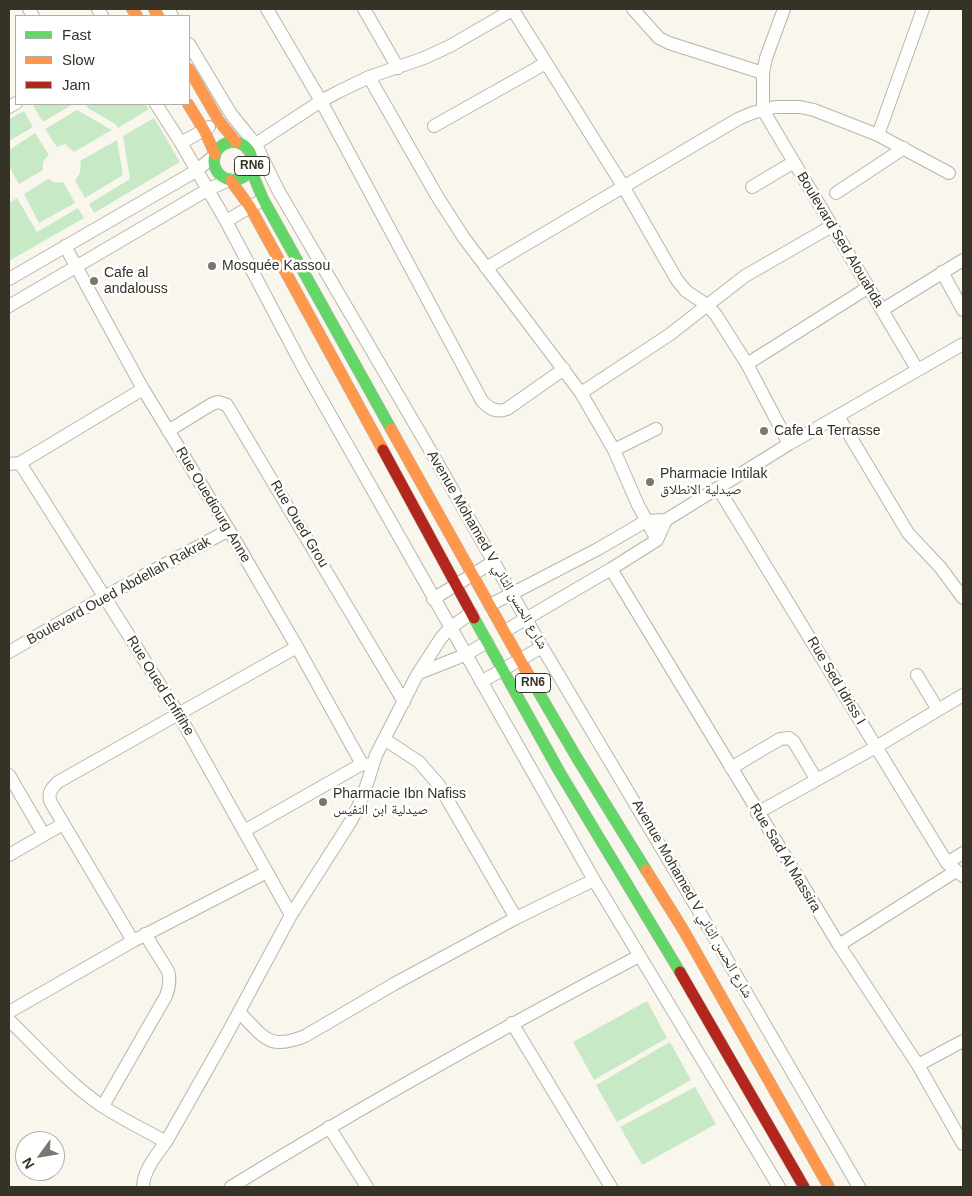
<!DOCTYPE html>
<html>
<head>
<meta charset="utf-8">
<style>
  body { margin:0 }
  #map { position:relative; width:972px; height:1196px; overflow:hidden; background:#f9f6ed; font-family:Arial,sans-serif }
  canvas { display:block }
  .frame { position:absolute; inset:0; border:10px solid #363326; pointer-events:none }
  .legend { position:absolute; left:15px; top:15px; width:175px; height:90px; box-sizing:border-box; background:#fff; border:1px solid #afada8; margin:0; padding:6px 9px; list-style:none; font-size:15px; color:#363326 }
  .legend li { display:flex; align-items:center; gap:10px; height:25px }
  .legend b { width:25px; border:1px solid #afada8 }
  .north { position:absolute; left:15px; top:1131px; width:50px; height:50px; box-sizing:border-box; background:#fff; border:1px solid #afada8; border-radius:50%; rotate:238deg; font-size:14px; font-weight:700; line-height:20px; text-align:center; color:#363326 }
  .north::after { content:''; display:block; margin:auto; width:18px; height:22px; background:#7a776c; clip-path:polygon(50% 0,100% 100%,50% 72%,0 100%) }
</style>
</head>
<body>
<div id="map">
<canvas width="972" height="1196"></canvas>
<div class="frame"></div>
<ul class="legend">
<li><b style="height:6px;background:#63d668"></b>Fast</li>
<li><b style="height:6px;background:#ff974d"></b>Slow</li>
<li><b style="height:6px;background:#b3261e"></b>Jam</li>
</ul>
<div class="north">N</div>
</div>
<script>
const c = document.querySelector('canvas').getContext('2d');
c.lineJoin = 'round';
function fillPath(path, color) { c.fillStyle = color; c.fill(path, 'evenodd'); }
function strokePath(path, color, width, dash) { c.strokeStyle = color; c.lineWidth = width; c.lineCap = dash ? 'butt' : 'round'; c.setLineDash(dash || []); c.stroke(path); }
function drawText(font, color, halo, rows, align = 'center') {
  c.font = font + ' Arial,"Noto Naskh Arabic",sans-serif'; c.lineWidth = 5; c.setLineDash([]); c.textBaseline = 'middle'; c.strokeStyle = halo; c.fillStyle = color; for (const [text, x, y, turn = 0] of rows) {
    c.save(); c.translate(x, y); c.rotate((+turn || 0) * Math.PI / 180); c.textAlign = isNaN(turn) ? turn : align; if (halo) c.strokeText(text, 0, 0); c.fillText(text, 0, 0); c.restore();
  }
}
fillPath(new Path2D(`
  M36 104H73L43 122 33 106Z
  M85 104H146L149 109 118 128 115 124 88 108Z
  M77 110 112 130 74 152 65 144 57 147 45 129Z
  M24 111 33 127 9 141V119Z
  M154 118 180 162 94 213 89 204 130 179 123 136Z
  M35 133 49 155C43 159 42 163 43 170L19 184 9 166V150Z
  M117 140 123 175 85 198 75 180C80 176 82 167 80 161Z
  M48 179 56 183 63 182 75 203 39 223 24 194Z
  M17 198 37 232 78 208 84 218 9 261V203Z
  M647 1001 667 1038 594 1080 573 1042Z
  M670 1042 691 1080 617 1122 596 1085Z
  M695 1087 716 1124 642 1165 620 1127Z`), '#c7e9c5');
const street = new Path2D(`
  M29 9 33 16
  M98 9 102 16
  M168 9 172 16
  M267 9 321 101 482 401C489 409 497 413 507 409L564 369
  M364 9 398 68
  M633 9 659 38 669 43 763 73V110L917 369
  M513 10 623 186 677 280 686 291 707 305 716 315 747 364 789 444
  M189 44 231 114 256 145 278 190 430 450 542 647 700 913 859 1187
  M763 73 766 58 784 9
  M369 77 437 196 464 238 581 393 614 450 638 505 657 540
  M156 104 181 143 226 221 303 367 594 880 779 1187
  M9 107 16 103
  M434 126 546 63
  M878 135 923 9
  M181 143 209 127
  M248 149 321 101 338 92 369 77 424 58 450 46 514 9
  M752 187 794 162
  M836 193 904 148
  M226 221 257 203
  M65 246 143 389 229 530 297 647 362 764
  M486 268 738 119 752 113 775 107H800L814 110 878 135 949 173
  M942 272 963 310
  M9 279 196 171 214 156
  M9 306 207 190 229 180
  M882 310 963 260
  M747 364 869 287
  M581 393 669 335 745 276 832 226
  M838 416 908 533 940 567 963 598
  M168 431 212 404 218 402 227 405 404 702
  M614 450 656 429
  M20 463 179 715 291 915
  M9 464 20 463 143 389
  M718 488 947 863 963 876
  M611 569 839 945 918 1065 963 1144
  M433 599 493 562
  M490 605 598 549 646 521 666 520 789 444 963 344
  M505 631 611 569 657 540 666 520
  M9 652 104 597 229 530
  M419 673 465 655 487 642
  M917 675 938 710
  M481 682 542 647
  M384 739 419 762 439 785 516 918
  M731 768 780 739 789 738 794 742 816 779
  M9 775 44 835
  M757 813 876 747 963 695
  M244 831 362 764 369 765
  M9 855 63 824
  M947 863 963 853
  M133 941 50 801C48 792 52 788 58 782L297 647
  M839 945 956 871
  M9 1012 133 941 267 872
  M239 1012C264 1037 268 1051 305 1036L394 984 516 918 594 880
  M9 1020C39 1049 67 1082 102 1106 122 1119 145 1130 166 1142
  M512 1023 611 1187
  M918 1065 963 1041
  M103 1106 166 996C169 988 171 980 168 971L145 934
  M329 1127 367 1187
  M143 1187C143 1171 157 1154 166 1142L226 1036 291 915 351 821 363 796 376 755 417 675 441 638 450 628 471 613
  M231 1187C364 1105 501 1029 639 956`);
const fast = new Path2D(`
  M214 161a19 19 0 1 1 38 0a19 19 0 1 1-38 0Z
  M251 170 263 199 391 429
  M474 618 559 771 680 972
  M528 674 577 758 646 870`);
const slow = new Path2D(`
  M132 9 137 16
  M154 9 158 16
  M189 69 219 121 236 142
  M188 104 204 130 215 154
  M231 181 250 207 383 450
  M391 429 528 674
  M646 870 684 931 829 1187`);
const jam = new Path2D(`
  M383 450 474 618
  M680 972 804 1187`);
strokePath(street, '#b8b5ab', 14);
strokePath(fast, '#b8b5ab', 12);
strokePath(slow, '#b8b5ab', 12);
strokePath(jam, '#b8b5ab', 12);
strokePath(street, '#fefefc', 12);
strokePath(fast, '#63d668', 11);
strokePath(slow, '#ff974d', 11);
strokePath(jam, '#b3261e', 11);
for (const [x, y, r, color] of [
  [212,266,5,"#7a776c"],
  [94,281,5,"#7a776c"],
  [764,431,5,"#7a776c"],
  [650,482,5,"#7a776c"],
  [323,802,5,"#7a776c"]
]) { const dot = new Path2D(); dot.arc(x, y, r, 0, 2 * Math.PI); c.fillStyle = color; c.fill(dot); strokePath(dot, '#fff', 2); }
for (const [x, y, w] of [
  [252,166,35],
  [533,683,35]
]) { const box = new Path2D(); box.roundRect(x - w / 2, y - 9.5, w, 19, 4); c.fillStyle = '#fff'; c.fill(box); strokePath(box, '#363326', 1); }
drawText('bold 12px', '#363326', null, [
  ["RN6",252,166],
  ["RN6",533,683]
]);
drawText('14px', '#363326', '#fff', [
  ["Boulevard Sed Alouahda",840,240,59],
  ["Rue Ouediourg Anne",213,505,59],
  ["Rue Oued Grou",299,524,59],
  ["Avenue Mohamed V شارع الحسن الثاني",487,550,60],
  ["Boulevard Oued Abdellah Rakrak",119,591,-29],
  ["Rue Sed Idriss I",836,681,59],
  ["Rue Oued Enfifihe",160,686,58],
  ["Rue Sad Al Massira",785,858,59],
  ["Avenue Mohamed V شارع الحسن الثاني",692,899,60]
]);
drawText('14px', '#363326', '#fff', [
  ["Mosquée Kassou",222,266],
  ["Cafe al",104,273],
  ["andalouss",104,289],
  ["Cafe La Terrasse",774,431],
  ["Pharmacie Intilak",660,474],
  ["صيدلية الانطلاق",660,490],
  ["Pharmacie Ibn Nafiss",333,794],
  ["صيدلية ابن النفيس",333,810]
], 'left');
</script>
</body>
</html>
